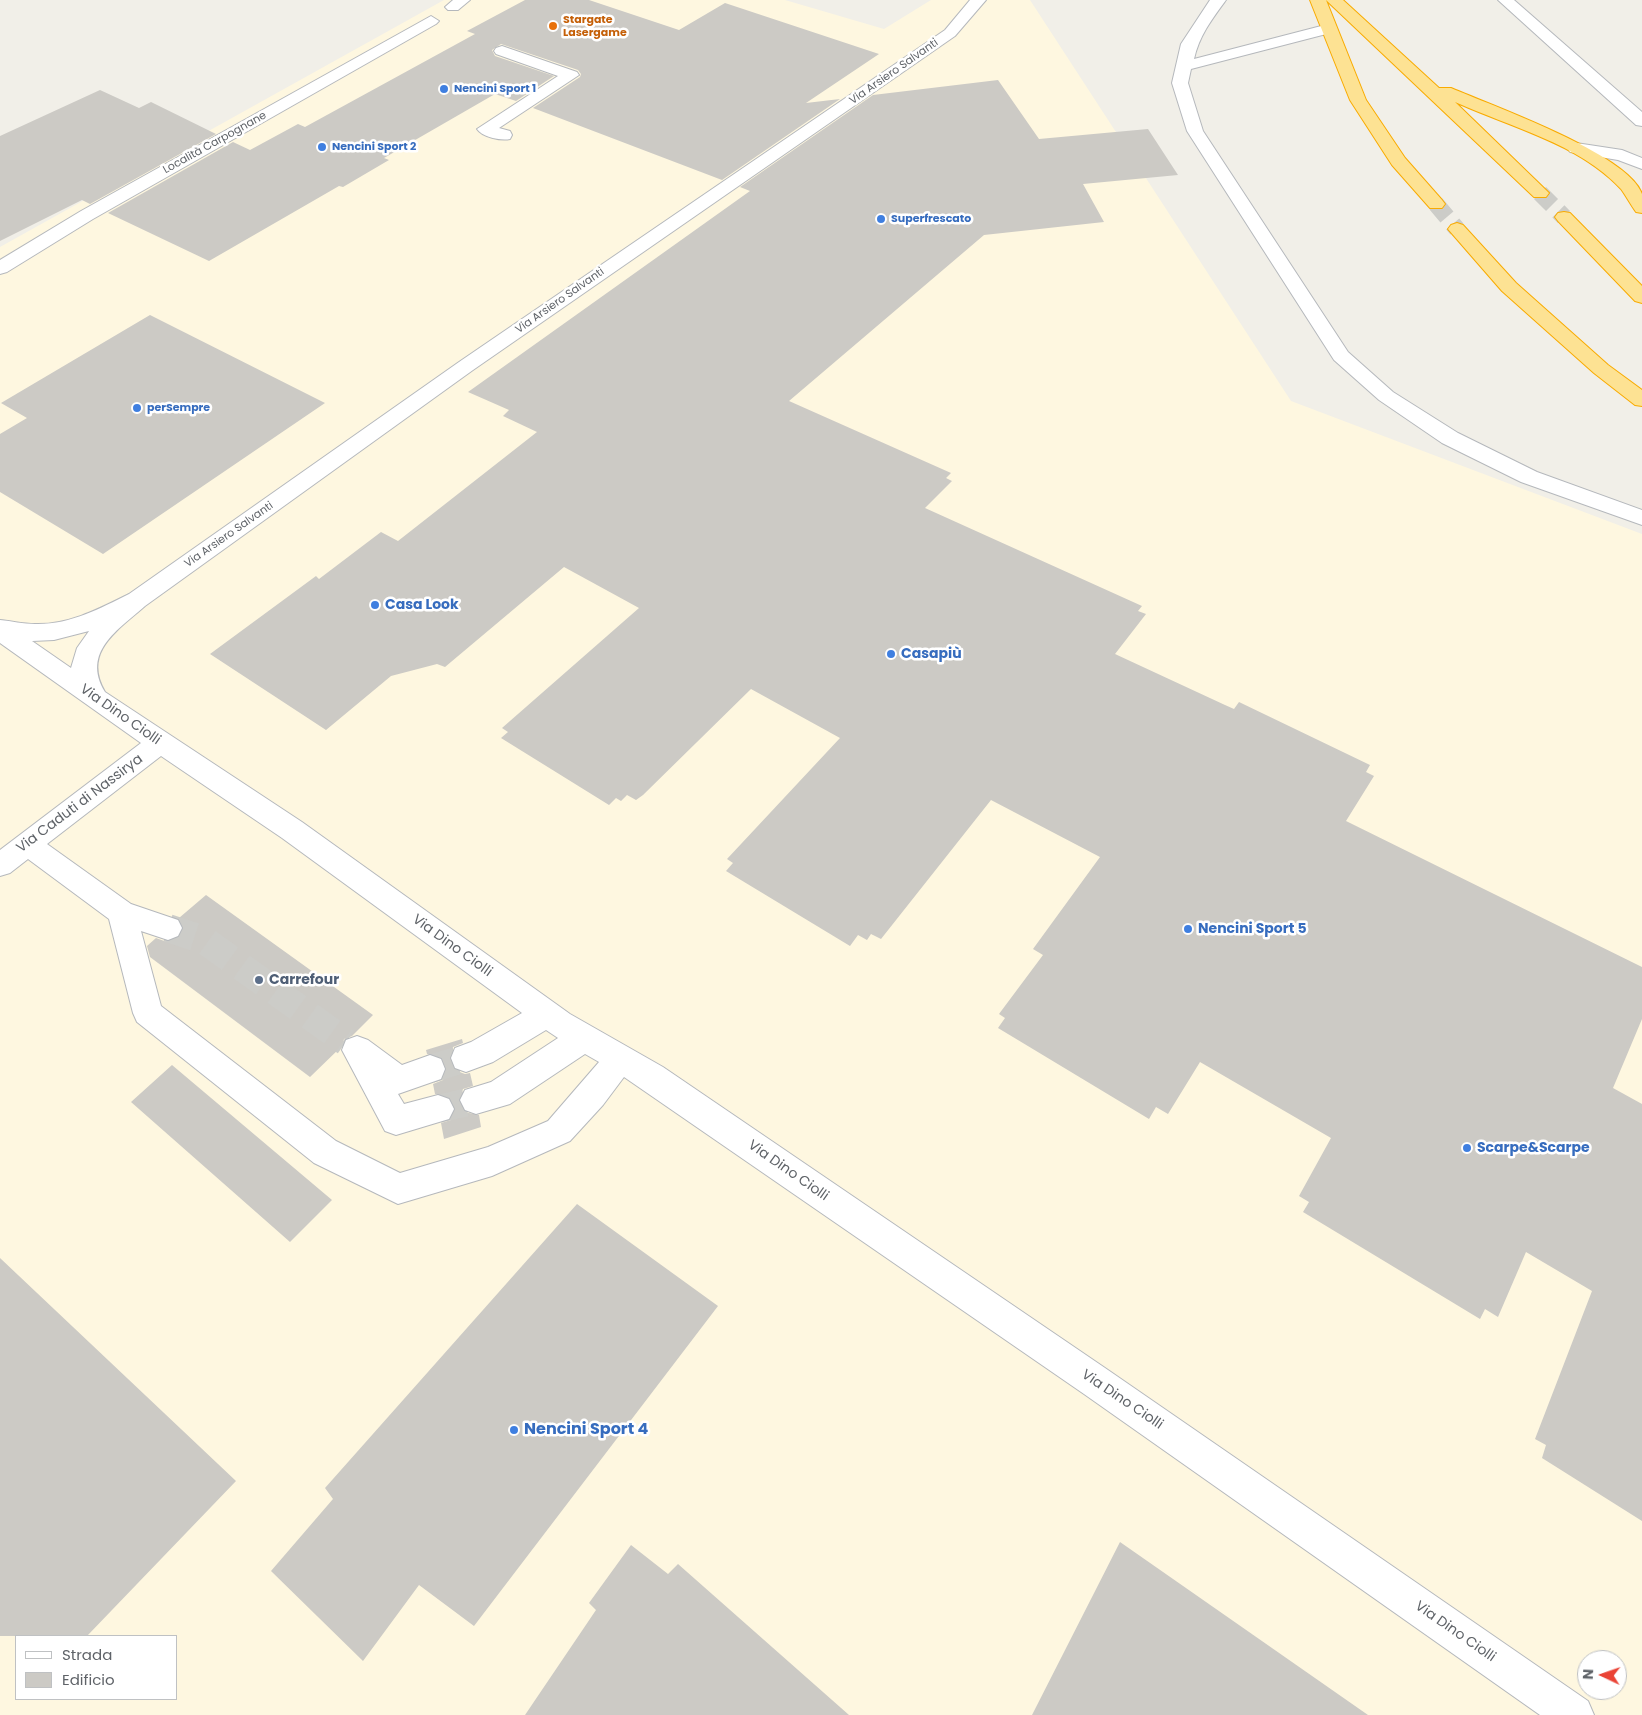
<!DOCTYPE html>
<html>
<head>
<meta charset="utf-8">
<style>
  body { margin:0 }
  #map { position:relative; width:1642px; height:1715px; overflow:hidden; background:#f1efe8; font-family:Poppins,sans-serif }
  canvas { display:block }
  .legend { position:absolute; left:15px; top:1635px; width:162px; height:65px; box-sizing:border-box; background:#fff; border:1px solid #bfc1c3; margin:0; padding:6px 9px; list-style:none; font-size:15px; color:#5f6368 }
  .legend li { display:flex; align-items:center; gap:10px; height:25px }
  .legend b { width:25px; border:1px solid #bfc1c3 }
  .north { position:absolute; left:1577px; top:1650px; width:50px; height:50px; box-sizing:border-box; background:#fff; border:1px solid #bfc1c3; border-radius:50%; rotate:273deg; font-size:14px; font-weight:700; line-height:20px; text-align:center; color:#5f6368 }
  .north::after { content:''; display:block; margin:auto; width:18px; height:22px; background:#ea4335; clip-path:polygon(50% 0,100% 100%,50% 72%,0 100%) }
</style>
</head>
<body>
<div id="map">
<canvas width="1642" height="1715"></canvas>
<ul class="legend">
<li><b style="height:6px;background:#fff"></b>Strada</li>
<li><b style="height:14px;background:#cccac5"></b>Edificio</li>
</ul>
<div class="north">N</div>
</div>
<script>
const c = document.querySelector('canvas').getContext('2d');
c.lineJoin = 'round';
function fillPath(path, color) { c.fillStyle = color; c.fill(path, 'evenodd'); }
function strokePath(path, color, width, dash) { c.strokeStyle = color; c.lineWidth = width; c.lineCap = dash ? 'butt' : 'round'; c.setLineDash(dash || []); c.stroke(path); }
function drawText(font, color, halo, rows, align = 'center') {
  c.font = font + ' Poppins,sans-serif'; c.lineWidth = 5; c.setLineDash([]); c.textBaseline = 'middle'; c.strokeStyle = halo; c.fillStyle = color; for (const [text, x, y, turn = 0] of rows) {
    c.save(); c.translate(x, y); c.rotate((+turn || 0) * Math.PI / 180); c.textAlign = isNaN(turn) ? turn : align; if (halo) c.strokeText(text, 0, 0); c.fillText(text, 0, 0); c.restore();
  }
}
fillPath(new Path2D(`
  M444 0H785L884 29 931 0H1030L1291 401 1642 534V1715H0V247ZM16 1636H176V1699H16ZM1587 1660H1617V1690H1587Z`), '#fef7e0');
fillPath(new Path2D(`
  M525 0H589L679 30 725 3 879 54 806 103 840 99 722 180 533 108 580 77 581 74 578 70 501 44 492 50 495 56 554 76 516 101 495 94 384 158 389 160 343 187 339 186 209 261 108 213 233 142 250 150 298 124 305 127 475 34 467 31Z
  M998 80 1039 139 1148 129 1178 175 1083 184 1104 222 984 235 789 401 951 473 946 478 952 481 925 508 1142 606 1138 611 1146 614 1115 654 1225 705 1234 709 1239 702 1370 765 1366 772 1374 776 1346 821 1642 967V1019L1613 1088 1642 1104V1521L1542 1458 1546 1445 1535 1439 1592 1291 1526 1252 1498 1317 1485 1309 1480 1319 1303 1212 1309 1202 1299 1196 1331 1138 1200 1062 1168 1114 1156 1107 1149 1119 998 1028 1005 1018 999 1014 1043 955 1033 949 1100 857 991 800 881 939 871 934 867 940 858 935 850 946 726 871 733 863 727 859 840 738 751 689 643 795 636 800 627 795 621 801 616 798 609 805 501 738 508 732 502 728 639 608 564 567 445 667 437 664 391 676 326 730 210 654 316 576 319 579 381 532 398 541 537 432 503 416 509 410 468 392 750 191 740 187 873 95Z
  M100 90 139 108 151 102 216 134 90 204 82 200 0 241V136Z
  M150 315 325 403 103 554 0 492V434L27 418 1 403Z
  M206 895 373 1015 352 1036 344 1039 342 1046 310 1077 150 957 147 946 156 938 167 942 179 938 184 929 179 918Z
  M462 1039 463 1043 453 1047 449 1059 454 1070 465 1074 470 1073 473 1086 463 1089 458 1101 464 1112 479 1115 481 1127 444 1139 441 1123 451 1120 456 1108 450 1097 435 1094 433 1084 443 1080 447 1068 442 1057 427 1054 426 1050Z
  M172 1065 332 1200 290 1242 131 1102Z
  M577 1204 718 1306 474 1626 419 1585 363 1661 271 1571 333 1499 325 1488Z
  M0 1258 236 1481 87 1636H0Z
  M1120 1542 1368 1715H1032Z
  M631 1545 668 1574 678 1564 849 1715H525L596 1610 589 1603Z`), '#cccac5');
strokePath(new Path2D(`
  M168 928 204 940 346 1042
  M430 1069 466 1058
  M438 1109 476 1100`), '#ccccc8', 28, [28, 14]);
strokePath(new Path2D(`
  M1540 193 1564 217
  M1436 204 1457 229`), '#ccccc8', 17, [17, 9]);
const minor = new Path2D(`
  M453 0H470L458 10H448L445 7Z
  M970 0H986L955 36 473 370 145 606C118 630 81 652 105 692L302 822 570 1014 663 1067 1108 1370 1588 1701 1594 1715H1540L1084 1394 624 1077 603 1105 570 1141 492 1176 398 1204 314 1163 137 1022 133 1013 109 919 28 859 10 873 0 876V850L141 743 0 643V620C12 621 23 624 35 624 69 625 99 609 129 594L459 362 945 30ZM89 631 77 648 71 668 32 641 54 640ZM161 756 282 838 522 1013 471 1042 455 1048 451 1058 455 1068 466 1072 493 1062 546 1030 558 1038 491 1082 465 1090 460 1100 465 1110 476 1114 510 1104 585 1054 599 1062 548 1121 488 1147 400 1173 336 1141 161 1006 141 931 168 940 178 936 182 928 178 920 131 904 47 844Z
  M1210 0H1226C1212 19 1199 36 1194 59L1329 24 1337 29 1334 32 1191 69 1188 83 1203 131 1348 352 1393 392 1458 433 1537 472 1642 510V525L1521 482 1442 443 1379 400 1334 360 1187 131 1172 83 1181 44Z
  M1498 0H1514L1642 112V126L1636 125Z
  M431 16 439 21 436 24 93 219 7 272 0 274V260L81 211Z
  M502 46 577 72 579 75 499 128 510 131 512 135 510 139C501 141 482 137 477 129L558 76 496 54 494 51 496 48Z
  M1576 143 1622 150 1642 158V169L1618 160 1570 152 1567 148 1570 144Z
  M357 1036 368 1040 402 1065 430 1055 441 1059 445 1069 441 1079 398 1094 404 1104 438 1095 449 1099 454 1109 449 1119 396 1135 385 1131 342 1050 346 1040Z`);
const highway = new Path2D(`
  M1310 0H1326L1366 100 1405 158 1442 200 1445 204 1442 208H1430L1392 165 1350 100Z
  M1326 0H1343L1439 88H1451C1490 105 1629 154 1642 194 1642 200 1642 208 1642 213L1636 212C1631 205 1626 196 1621 189 1578 143 1510 127 1455 102L1549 193 1546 197H1534Z
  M1564 212 1570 213 1642 286V303L1635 301 1558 221 1555 217 1558 213Z
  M1457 223 1463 225 1516 283 1608 365 1642 390V406L1635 405 1594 373 1502 291 1448 229 1451 225Z`);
strokePath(minor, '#b5b8bc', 2);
strokePath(highway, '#f9ab00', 2);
fillPath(minor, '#fff');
fillPath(highway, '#fde293');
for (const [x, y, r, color] of [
  [553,26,5,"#e8710a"],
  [444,89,5,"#3f7fe0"],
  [322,147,5,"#3f7fe0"],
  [881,219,5,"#3f7fe0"],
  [137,408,5,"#3f7fe0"],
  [375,605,5,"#3f7fe0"],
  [891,654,5,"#3f7fe0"],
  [1188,929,5,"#3f7fe0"],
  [259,980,5,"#5c6f8a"],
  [1467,1148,5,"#3f7fe0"],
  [514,1430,5,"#3f7fe0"]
]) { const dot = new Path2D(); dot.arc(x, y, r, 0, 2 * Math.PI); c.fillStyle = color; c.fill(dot); strokePath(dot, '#fff', 2); }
drawText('bold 11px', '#c56008', '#fff', [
  ["Stargate",563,20],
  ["Lasergame",563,33]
], 'left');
drawText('11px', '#5f6368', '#fff', [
  ["Via Arsiero Salvanti",894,72,-35],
  ["Località Carpognane",215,143,-29],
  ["Via Arsiero Salvanti",560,301,-35],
  ["Via Arsiero Salvanti",229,535,-35]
]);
drawText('bold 11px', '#366cbe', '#fff', [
  ["Nencini Sport 1",454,89],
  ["Nencini Sport 2",332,147],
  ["Superfrescato",891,219],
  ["perSempre",147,408]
], 'left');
drawText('bold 14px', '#366cbe', '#fff', [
  ["Casa Look",385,605],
  ["Casapiù",901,654],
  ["Nencini Sport 5",1198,929],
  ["Scarpe&Scarpe",1477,1148]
], 'left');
drawText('14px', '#5f6368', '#fff', [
  ["Via Dino Ciolli",120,715,35],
  ["Via Caduti di Nassirya",80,804,-37],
  ["Via Dino Ciolli",452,946,36],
  ["Via Dino Ciolli",788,1171,35],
  ["Via Dino Ciolli",1122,1400,34],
  ["Via Dino Ciolli",1455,1632,35]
]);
drawText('bold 14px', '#4e5e75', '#fff', [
  ["Carrefour",269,980]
], 'left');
drawText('bold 16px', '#366cbe', '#fff', [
  ["Nencini Sport 4",524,1430]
], 'left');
</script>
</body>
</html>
